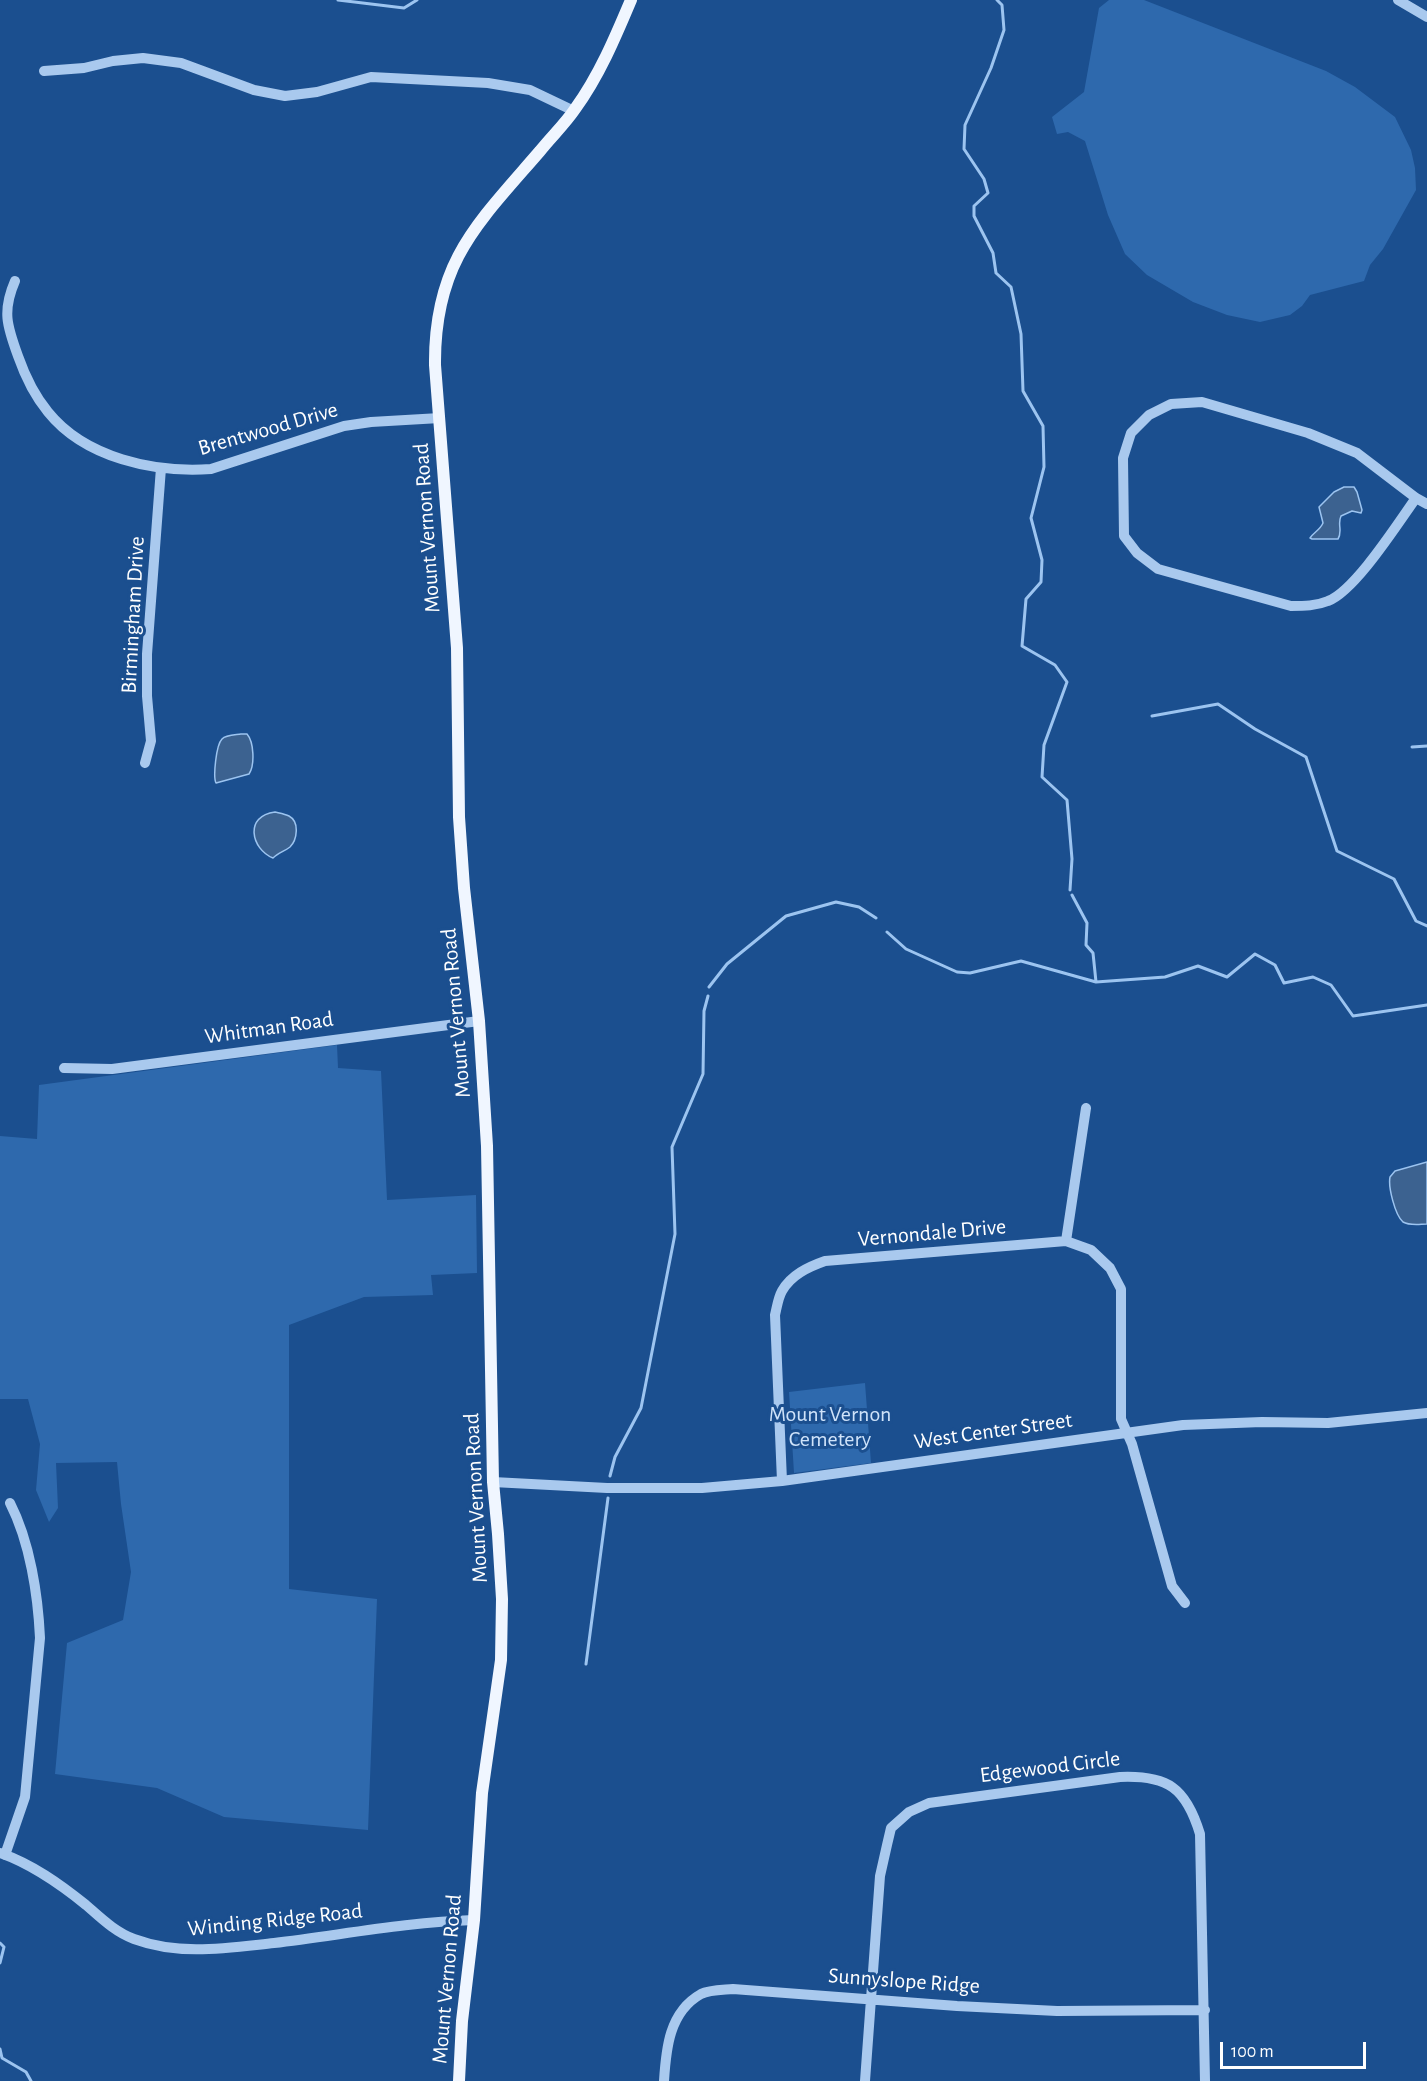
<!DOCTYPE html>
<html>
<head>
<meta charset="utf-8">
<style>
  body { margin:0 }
  #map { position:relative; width:1427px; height:2081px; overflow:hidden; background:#1b4f8f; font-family:"Alegreya Sans",sans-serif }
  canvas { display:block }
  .scale { position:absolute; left:1220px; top:2042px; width:146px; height:27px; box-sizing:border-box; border:3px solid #fff; border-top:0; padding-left:8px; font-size:18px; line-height:21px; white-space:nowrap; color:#fff; -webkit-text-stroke:4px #1b4f8f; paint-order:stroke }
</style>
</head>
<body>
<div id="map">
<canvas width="1427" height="2081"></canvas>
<div class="scale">100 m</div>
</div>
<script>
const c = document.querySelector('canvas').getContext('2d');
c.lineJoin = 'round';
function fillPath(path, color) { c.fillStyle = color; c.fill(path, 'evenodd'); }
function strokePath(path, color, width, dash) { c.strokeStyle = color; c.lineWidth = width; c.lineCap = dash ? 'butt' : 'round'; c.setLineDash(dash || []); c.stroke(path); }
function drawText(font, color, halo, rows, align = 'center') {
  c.font = font + ' "Alegreya Sans",sans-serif'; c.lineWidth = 6; c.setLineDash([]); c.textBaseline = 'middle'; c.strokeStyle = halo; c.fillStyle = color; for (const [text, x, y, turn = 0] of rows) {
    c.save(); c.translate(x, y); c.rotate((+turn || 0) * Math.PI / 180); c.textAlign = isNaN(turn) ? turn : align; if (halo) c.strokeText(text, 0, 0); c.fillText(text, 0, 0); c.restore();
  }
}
fillPath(new Path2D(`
  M1109 0H1144L1326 71 1355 87 1395 117 1411 150 1415 168 1416 190 1383 249 1370 265 1364 281 1310 295 1302 306 1290 315 1260 322 1227 315 1193 302 1147 275 1125 254 1108 215 1085 141 1068 132 1057 134 1052 117 1084 92 1099 8Z
  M337 1045 338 1068 381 1071 387 1200 476 1195 477 1273 431 1275 433 1295 364 1297 289 1325V1589L377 1599 368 1830 224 1817 157 1788 55 1774 67 1643 123 1620 131 1572 121 1504 117 1462 56 1463 58 1508 49 1522 36 1490 40 1444 28 1399H0V1136L37 1139 39 1085Z
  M865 1383 871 1463 794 1473 789 1392Z`), '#2e69ad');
const water = new Path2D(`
  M1344 487H1354L1357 492 1362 510 1361 513 1352 511 1341 516C1337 524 1343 531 1338 539H1312L1310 538C1314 532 1320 530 1323 523L1319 507 1334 492Z
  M241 734H247C254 742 255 765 249 774L216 783C213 777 216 745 222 739 226 735 235 735 241 734Z
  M275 812C279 813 285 814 289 816 300 822 297 840 290 847 285 851 278 853 273 858 251 849 244 816 275 812Z
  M1427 1162V1224C1420 1224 1410 1226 1403 1222 1395 1215 1388 1187 1390 1177L1395 1171Z`);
fillPath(water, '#3c6290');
strokePath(water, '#9cc4f0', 1.5);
strokePath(new Path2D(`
  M338 0 404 8 417 0
  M997 0 1002 5 1004 30 991 68 965 125 964 149 984 179 988 193 974 206V216L993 253 996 273 1011 287 1021 334 1023 391 1043 426 1044 467 1031 518 1042 560 1041 582 1026 599 1022 646 1055 665 1067 682 1044 745 1042 777 1067 800 1072 859 1070 890
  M1152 716 1218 704 1255 729 1306 757 1337 851 1394 879 1416 921 1427 926
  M1412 747 1427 746
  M1072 895 1087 923 1086 945 1093 953 1096 982 1165 977 1198 966 1227 977 1255 954 1275 965 1284 983 1313 977 1331 985 1353 1016 1427 1005
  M887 932 906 949 957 972 970 973 1021 961 1096 982
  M709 987 727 964 786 916 836 902 859 907 876 918
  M610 1476 615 1457 641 1408 675 1234 672 1147 703 1074 704 1011 708 996
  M586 1664 608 1498
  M0 1943 4 1947 0 1963
  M0 2049 2 2058 26 2072 31 2081`), '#9cc4f0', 3);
strokePath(new Path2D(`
  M1398 0 1427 17
  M44 71 84 68 113 61 143 58 181 63 254 90 285 96 317 92 371 77 488 83 530 90 574 111
  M15 281C2 311 7 326 18 356 25 376 34 395 48 412 85 458 154 473 211 469L344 426 371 422 440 418
  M1416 498C1398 523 1355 591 1328 601 1316 606 1304 606 1291 606L1158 569 1137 553 1124 536 1123 458 1131 433 1149 415 1171 404 1202 402 1308 433 1357 453 1416 498 1427 504
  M145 763 151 741 147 696V654L161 468
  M64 1068 112 1069 479 1021
  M1066 1241 1086 1108
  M782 1481 775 1315C777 1307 778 1298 782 1291 791 1275 808 1267 825 1261L1066 1241 1091 1250 1110 1268 1121 1289V1419L1132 1444 1172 1586 1185 1603
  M493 1482 607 1488H702L782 1481 1183 1425 1262 1422 1328 1423 1427 1413
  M0 1853C32 1864 60 1884 86 1905 101 1918 115 1932 134 1939 180 1956 227 1948 274 1943 341 1935 407 1922 474 1920
  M5 1855 25 1797 40 1638C38 1595 30 1542 10 1503
  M664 2081C666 2049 669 2012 701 1994 709 1990 723 1990 733 1989L957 2006 1057 2011 1205 2010
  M865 2081 880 1876 887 1845 891 1828 909 1812 929 1803 1120 1777C1168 1775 1186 1788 1200 1834L1205 2081`), '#a9c9ee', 10);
strokePath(new Path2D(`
  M459 2081 462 2021 474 1920 482 1793 501 1660 502 1599 498 1534 493 1482 487 1146 479 1021 464 888 459 817 457 648 435 365C434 262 477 224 540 151 551 137 565 124 575 109 599 76 615 38 631 0`), '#f0f6ff', 12);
drawText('22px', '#fff', '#1b4f8f', [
  ["Brentwood Drive",268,429,-16],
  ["Mount Vernon Road",427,528,-94],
  ["Birmingham Drive",133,615,-87],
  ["Mount Vernon Road",456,1013,-95],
  ["Whitman Road",269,1028,-8],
  ["Vernondale Drive",932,1233,-5],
  ["West Center Street",993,1431,-8],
  ["Mount Vernon Road",476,1498,-93],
  ["Edgewood Circle",1050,1767,-7],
  ["Winding Ridge Road",275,1920,-6],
  ["Mount Vernon Road",447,1979,-85],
  ["Sunnyslope Ridge",904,1981,4]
]);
drawText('22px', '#cfe3fa', '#1b4f8f', [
  ["Mount Vernon",830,1414],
  ["Cemetery",830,1439]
]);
</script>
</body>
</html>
